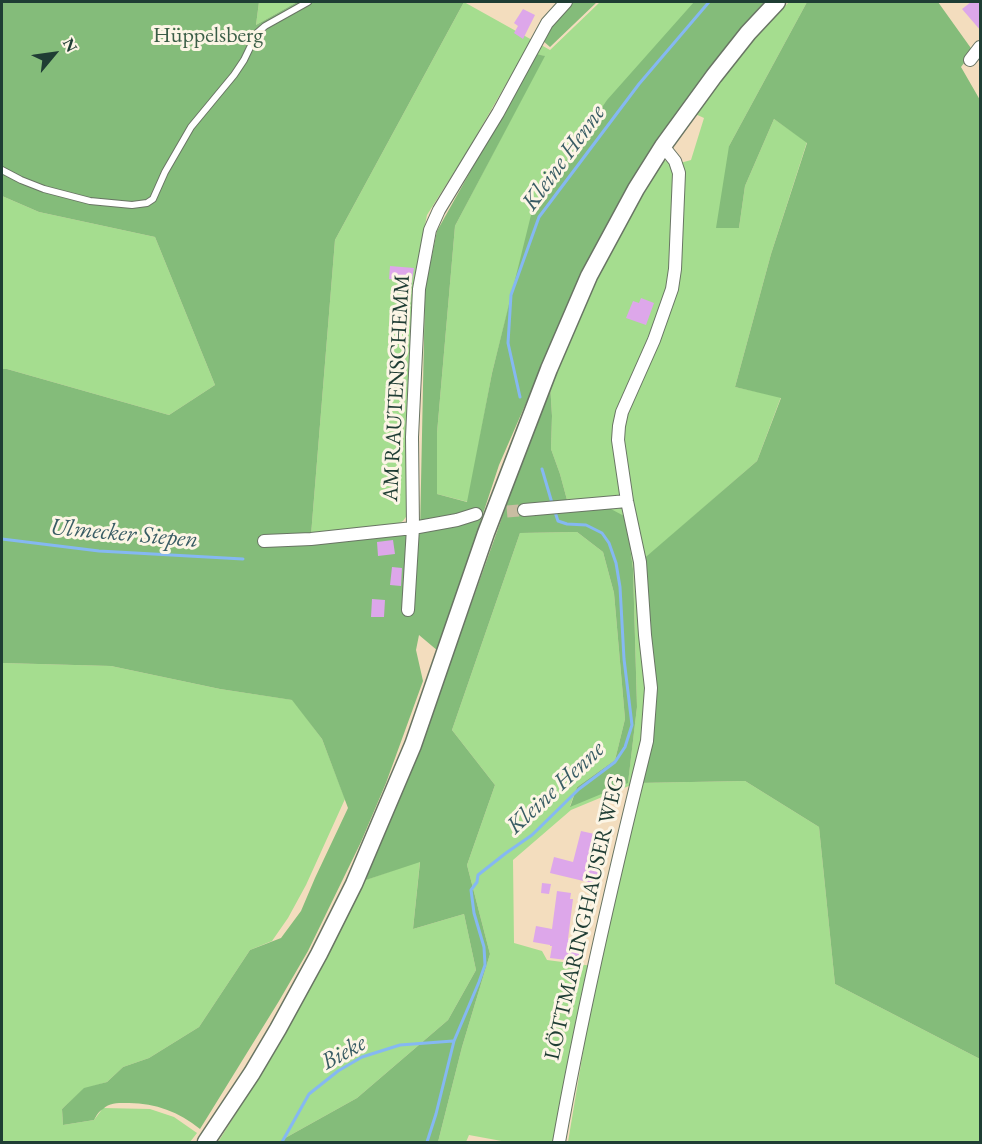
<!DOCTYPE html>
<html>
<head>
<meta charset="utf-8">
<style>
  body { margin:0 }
  #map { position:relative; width:982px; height:1144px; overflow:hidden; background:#f3ddbe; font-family:"EB Garamond",serif }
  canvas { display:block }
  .frame { position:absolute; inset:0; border:3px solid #1f3d34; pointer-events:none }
  .north { position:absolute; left:24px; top:24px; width:60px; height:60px; -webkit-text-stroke:4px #fcf5e5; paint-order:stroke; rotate:61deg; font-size:16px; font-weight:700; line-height:24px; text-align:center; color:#1f3d34 }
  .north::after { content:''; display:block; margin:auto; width:21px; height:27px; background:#1f3d34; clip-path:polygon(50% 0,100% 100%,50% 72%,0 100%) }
</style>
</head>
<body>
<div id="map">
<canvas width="982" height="1144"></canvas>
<div class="frame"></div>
<div class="north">N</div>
</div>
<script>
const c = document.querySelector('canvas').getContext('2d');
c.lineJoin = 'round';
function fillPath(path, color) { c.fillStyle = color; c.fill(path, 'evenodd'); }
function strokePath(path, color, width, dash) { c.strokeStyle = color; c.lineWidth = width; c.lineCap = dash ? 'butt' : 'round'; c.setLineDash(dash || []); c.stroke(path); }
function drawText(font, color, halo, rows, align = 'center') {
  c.font = font + ' "EB Garamond",serif'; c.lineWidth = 6; c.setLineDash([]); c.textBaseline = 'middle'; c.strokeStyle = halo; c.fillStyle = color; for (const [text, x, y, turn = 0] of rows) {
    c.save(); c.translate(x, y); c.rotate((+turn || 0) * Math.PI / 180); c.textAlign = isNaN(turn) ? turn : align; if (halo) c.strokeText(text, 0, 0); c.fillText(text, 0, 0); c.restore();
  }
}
fillPath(new Path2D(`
  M259 2H297L256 25Z
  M464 2 550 50 600 2H696L533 211 492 373 468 502 437 494V433L455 226 544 56 524 53 468 150 427 215 423 235 408 514 403 521 394 526 311 535 335 240Z
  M789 2H807L729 146 739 228 745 186 774 119 807 142 771 254 735 387 781 397 757 461 640 563 649 668 637 783 745 781 819 827 835 984 980 1059V1142H568L608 902 636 783 571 810 513 860 514 943 542 951 547 960 593 966 553 1142H507L469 1135 466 1142H438L462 1047 490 954 467 865 495 785 452 730 520 533 577 532 603 552 614 593 625 719 615 760 577 787 570 806 628 782 637 707 633 569 626 518 570 511 560 474 551 449 552 416 550 383 591 286 615 241 662 162 667 160 673 165 691 160 704 118 693 113C722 74 755 37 789 2Z
  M2 196 39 212 155 237 215 385 169 415 7 369H2Z
  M2 663 111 666 220 689 293 700 322 739 345 799 306 885 288 918 272 941 250 950 199 1027 149 1058 123 1067 107 1082 84 1089 62 1109 63 1125 94 1120 103 1108 150 1109 174 1117 197 1133 190 1142H2Z
  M420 861 413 929 464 914 476 970 448 1020 357 1098 278 1142H218L261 1074 360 882Z`), '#a5dd8f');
fillPath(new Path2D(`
  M2 2H259L256 25 297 2H464L335 240 311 535 420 532 425 289 437 231 536 54 545 56 455 226 437 433V494L467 502 492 373 532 211 607 100 694 2H769L678 113 622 196 587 263 499 465 438 651 419 635 416 650 423 681 386 783 361 842 308 951 279 1001 200 1129C178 1111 153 1102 125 1103 117 1103 109 1103 103 1109 99 1111 96 1116 94 1120L63 1125 62 1109 84 1088 107 1082 123 1067 149 1058 199 1027 250 950 281 938 301 911 315 878 348 808 322 739 292 700 220 689 111 666 2 663V369H7L169 415 215 385 155 237 39 212 2 196Z
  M574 2H597L550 47 542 40 557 15Z
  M807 2H938L973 51 961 67 980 100V1059L835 984 819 827 745 781 637 783 649 668 640 562 757 461 781 398 735 387 771 254 807 143 774 119 745 186 739 228H716L729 146Z
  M550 383 552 416 551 449 560 474 570 511 609 508 626 517 633 569 637 707 628 783 570 807 577 787 615 760 625 719 614 593 603 552 577 532 520 533 452 730 495 785 467 865 490 954 462 1047 438 1142H278L357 1098 448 1020 476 970 464 914 413 929 420 862 360 882 401 791 448 669Z`), '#84bc7a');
strokePath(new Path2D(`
  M520 397 508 343 511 295 539 217 639 84 709 2
  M542 469 552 503
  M2 539 99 551 243 559
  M282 1142 309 1094 338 1071 362 1057 400 1045 453 1041
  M427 1142 436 1114 454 1041 479 982 485 965 484 947 474 913 471 890 477 882 478 875 506 853 532 835 579 789 615 762 625 747 632 725 624 659 620 587 616 563 609 543 602 533 586 525 567 524 558 521 554 509`), '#85b8f2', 3);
fillPath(new Path2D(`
  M971 2H978L981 4V31L962 9Z
  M523 9 535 15 523 39 514 33 518 26 514 23Z
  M390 266 414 268 411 286 398 285 399 280 389 279Z
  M641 298 654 303 646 325 626 318 633 301 639 303Z
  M393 540 395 554 378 556 377 542Z
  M392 567 402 568 401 586 390 585Z
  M372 599 385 600 384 617H371Z
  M581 831 608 837 596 884 550 873 554 857 573 862Z
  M542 883 551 884 549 894 541 893Z
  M557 891 571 893 570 899H573L568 939 586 941 583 962 550 958 552 946H550V945L533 942 536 926 552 929Z`), '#dda7ea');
strokePath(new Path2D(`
  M489 513 524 510`), '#c9bda2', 12, [12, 6]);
const lane = new Path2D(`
  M2 170 21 180 44 189 90 201 132 205 147 203 153 199 165 172 191 127 234 75 244 60 257 33 265 26 308 2`);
const street = new Path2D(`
  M970 60 980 47
  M524 510 627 501
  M476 514 457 520 413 528 412 437 419 289 430 230 439 210 498 113 547 23 566 2
  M264 541 311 539 413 528 408 610
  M559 1142C583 1007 614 874 647 741L651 688 645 635 640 562 627 501 618 440 619 426 622 412 654 340 672 289 675 269 679 173 675 161 663 146`);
const secondary = new Path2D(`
  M206 1142 252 1073 278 1029 319 954 354 884 413 745 486 533 549 369 589 276 636 189 663 146 714 76 748 33 777 2`);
strokePath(lane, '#697564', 8);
strokePath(street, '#697564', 14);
strokePath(secondary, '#697564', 19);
strokePath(lane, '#fff', 6);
strokePath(street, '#fff', 12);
strokePath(secondary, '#fff', 16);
drawText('22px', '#3a5d46', '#fcf5e5', [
  ["Hüppelsberg",208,36]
]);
drawText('22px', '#1f3d34', '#fcf5e5', [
  ["AM RAUTENSCHEMM",397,388,-87],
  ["LÖTTMARINGHAUSER WEG",585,918,-77]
]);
drawText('italic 24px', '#385c64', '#fcf5e5', [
  ["Kleine Henne",564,158,-54],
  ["Ulmecker Siepen",124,534,5],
  ["Kleine Henne",556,788,-43],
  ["Bieke",344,1053,-29]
]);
</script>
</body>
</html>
